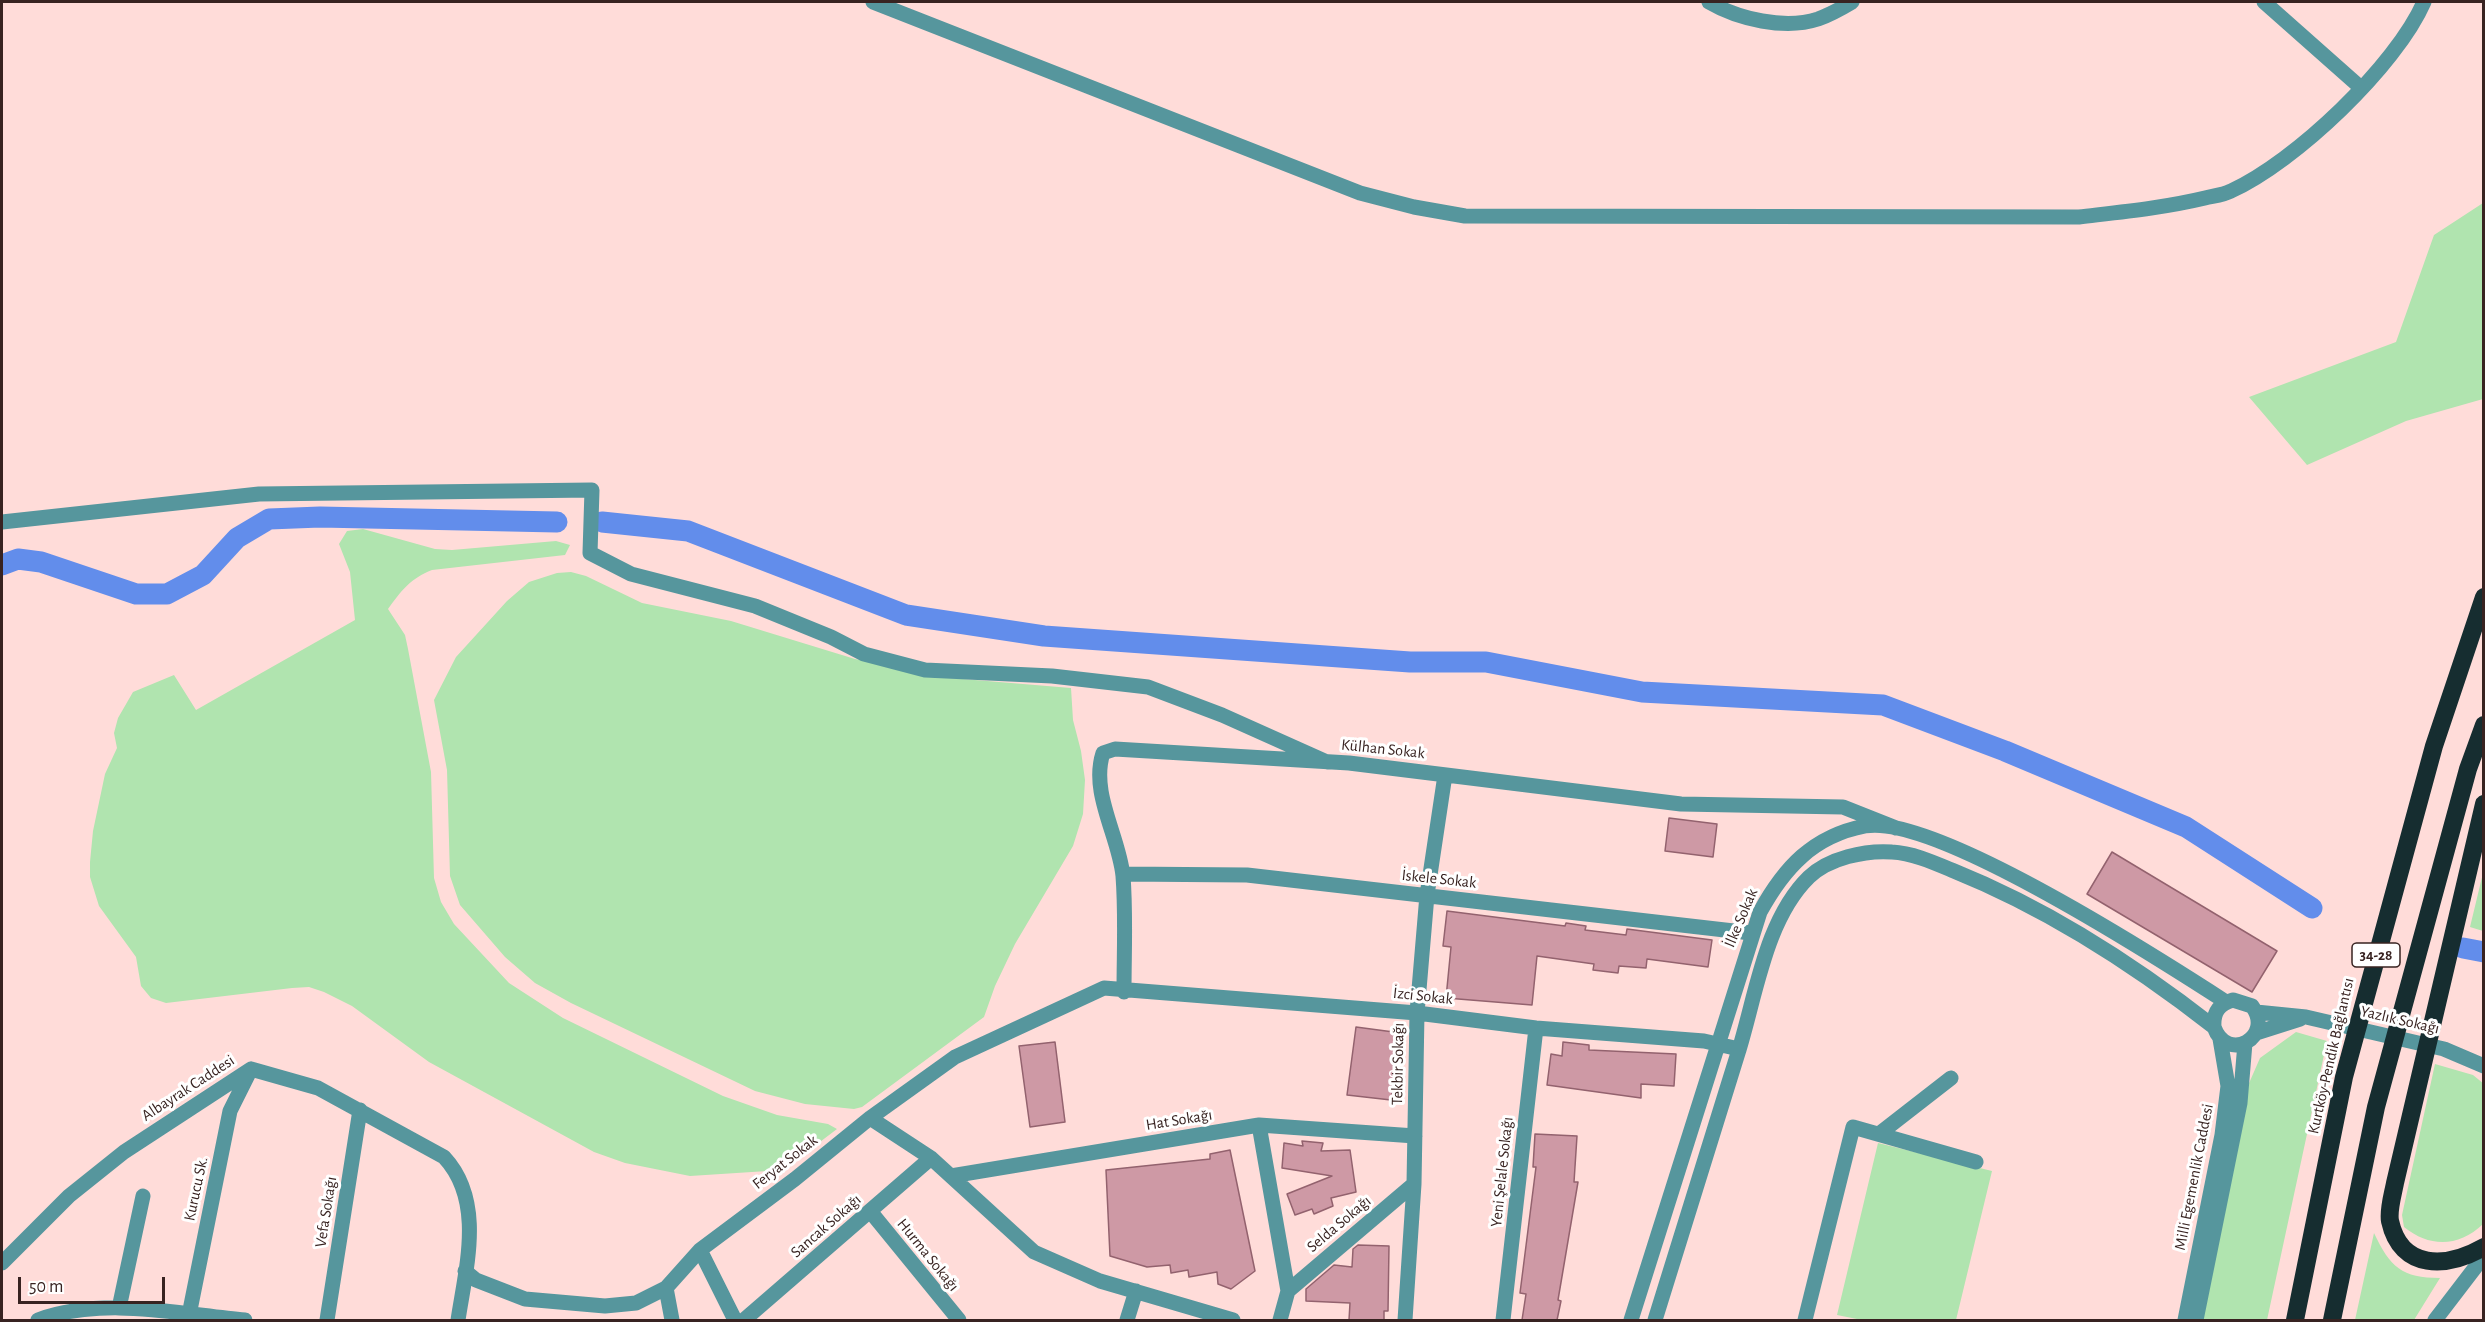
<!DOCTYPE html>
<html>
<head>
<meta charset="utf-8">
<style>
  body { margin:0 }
  #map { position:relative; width:2485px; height:1322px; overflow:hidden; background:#ffdcd9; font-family:"Alegreya Sans",sans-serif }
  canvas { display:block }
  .frame { position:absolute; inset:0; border:3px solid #382321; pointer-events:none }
  .scale { position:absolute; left:18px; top:1277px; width:147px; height:27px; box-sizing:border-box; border:3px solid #382321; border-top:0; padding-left:8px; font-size:18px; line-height:21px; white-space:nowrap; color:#382321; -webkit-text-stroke:4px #fff; paint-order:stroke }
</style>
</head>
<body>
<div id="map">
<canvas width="2485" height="1322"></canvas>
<div class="frame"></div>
<div class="scale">50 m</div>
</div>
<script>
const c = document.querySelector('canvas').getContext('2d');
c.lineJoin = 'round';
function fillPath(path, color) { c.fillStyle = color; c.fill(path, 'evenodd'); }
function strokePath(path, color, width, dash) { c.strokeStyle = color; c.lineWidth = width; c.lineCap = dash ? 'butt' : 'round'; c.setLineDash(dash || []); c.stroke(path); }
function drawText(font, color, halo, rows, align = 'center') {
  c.font = font + ' "Alegreya Sans",sans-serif'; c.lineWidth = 6; c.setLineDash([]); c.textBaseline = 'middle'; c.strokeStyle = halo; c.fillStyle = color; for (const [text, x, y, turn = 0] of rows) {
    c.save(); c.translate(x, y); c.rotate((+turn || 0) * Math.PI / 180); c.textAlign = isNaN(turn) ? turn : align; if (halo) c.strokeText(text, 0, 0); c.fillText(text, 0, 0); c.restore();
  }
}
fillPath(new Path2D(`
  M2483 203V399L2406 421 2307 465 2249 397 2396 342 2434 235Z
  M363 529 435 549 452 550 556 541 570 545 565 555 432 570C411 578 401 591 388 609L405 635 408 649 431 772 434 878 441 902 454 924 509 983 563 1018 723 1096 777 1115 828 1124 837 1129 783 1170 690 1176 625 1163 594 1152 429 1062 352 1006 324 992 309 987 292 988 166 1003 151 998 141 986 136 957 99 906 90 877V862L93 831 105 774 117 748 114 733 118 718 133 692 174 675 196 710 355 620 350 572 339 544 347 531Z
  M571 572 586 576 642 603 731 621 855 659 951 678 1071 688 1073 720 1081 751 1085 780 1083 814 1073 846 1015 944 995 986 984 1017 862 1107 854 1109 805 1104 755 1091 571 1003 535 983 505 957 460 905 450 876 447 770 434 700 456 657 507 601 529 582 557 573Z
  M2483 873V931L2470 927Z
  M2296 1032 2327 1041 2267 1320H2202L2243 1097 2260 1058Z
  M2435 1064 2473 1075 2484 1084 2483 1224C2459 1247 2430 1248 2404 1227L2402 1215Z
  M1878 1143 1992 1171 1956 1320H1862L1837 1315Z
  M2374 1233C2390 1267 2402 1278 2440 1278L2414 1320H2355Z`), '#b0e4af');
strokePath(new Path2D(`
  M602 522 688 531 906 615 1044 636 1410 662H1486L1642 692 1883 705 2005 751 2186 827 2312 908
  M2 565 18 559 41 562 136 594H167L203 575 237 538 269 519 320 517 557 522
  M2463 948 2484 952`), '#628deb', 21);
const building = new Path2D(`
  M1669 818 1717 824 1713 857 1665 851Z
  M2112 852 2277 951 2252 992 2087 894Z
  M1447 911 1565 926 1566 923 1586 926 1585 930 1626 935 1627 929 1712 940 1708 967 1647 959 1646 968 1619 966 1618 973 1593 970 1594 964 1537 956 1532 1005 1446 998 1451 947 1443 946Z
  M1356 1027 1401 1033 1391 1100 1347 1095Z
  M1055 1042 1065 1122 1030 1127 1019 1046Z
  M1563 1042 1589 1045V1050L1676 1054 1674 1086 1641 1084V1098L1547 1085 1551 1054 1562 1056Z
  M1535 1134 1577 1136 1574 1182H1578L1558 1300 1561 1301 1557 1320H1522L1526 1294 1520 1293 1536 1167H1533Z
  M1302 1141 1323 1143 1321 1151 1350 1150 1356 1192 1331 1198 1333 1206 1314 1214 1312 1209 1295 1215 1287 1194 1332 1176 1282 1168 1284 1143 1303 1146Z
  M1230 1150 1255 1271 1231 1289 1218 1284 1217 1272 1189 1277 1188 1270 1171 1273 1170 1265 1147 1267 1110 1256 1106 1170 1210 1159V1154Z
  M1358 1245 1389 1246 1388 1311H1384V1320H1349L1350 1303 1306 1301V1289L1334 1265 1352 1267 1353 1249Z`);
fillPath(building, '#ce99a5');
strokePath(building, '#93626e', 1.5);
strokePath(new Path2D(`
  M873 2 1360 193 1414 207 1465 216 2079 217C2121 212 2163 208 2205 198 2213 196 2223 195 2231 191 2295 162 2396 66 2424 2
  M1709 2C1738 19 1785 30 1818 19 1829 15 1842 8 1852 2
  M2264 2 2360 87
  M2 522 259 494 592 490 590 553 631 574 755 606 831 637 864 654 925 670 1052 676 1148 687 1222 715 1327 762
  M1123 874 1247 875 1751 933
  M1124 992C1124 953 1126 914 1123 876 1119 836 1090 793 1103 753L1115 749 1349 763 1681 804 1843 807 1896 828
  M2256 1012 2306 1017 2444 1049 2484 1066
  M2256 1033 2300 1019
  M870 1118 931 1158 1034 1252 1100 1281 1233 1320
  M1259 1125 1288 1291 1280 1320
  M1879 1134 1951 1078
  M951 1176 1259 1125 1415 1136
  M870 1211 959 1320
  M700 1250 735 1320
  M2 1263 69 1196 124 1152 251 1069 318 1088 444 1157C485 1201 466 1267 458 1320
  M465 1271 476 1280 525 1299 605 1306 636 1303 666 1288 700 1250 795 1179 870 1118 955 1057 1104 988 1417 1013 1536 1028 1704 1041 1739 1049
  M666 1288 672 1320
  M1288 1291 1414 1184
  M119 1308 143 1196
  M38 1320C103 1296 179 1314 245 1320
  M188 1320 230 1111 251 1069
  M327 1320 360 1110
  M744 1320 931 1158
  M1127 1320 1136 1291
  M1405 1320 1414 1184 1417 1013 1427 895 1445 775
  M1503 1320 1536 1028
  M1631 1320 1760 912C1784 868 1813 836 1865 826 1935 814 2161 960 2226 1002
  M1655 1320C1683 1231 1710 1142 1738 1053 1756 996 1765 920 1809 877 1829 858 1865 850 1892 852 1913 853 1935 863 1954 871 2046 908 2136 966 2214 1027 2227 1064 2275 1037 2252 1006L2233 1000C2219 1004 2213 1012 2214 1027
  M1805 1320 1853 1127 1976 1162
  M2185 1320 2222 1135 2228 1086 2220 1039
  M2196 1320 2240 1103 2245 1043
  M2435 1320 2484 1256`), '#56969d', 15);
strokePath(new Path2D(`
  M2484 804 2395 1183C2393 1194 2388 1210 2390 1221 2401 1271 2447 1268 2484 1247
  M2295 1320 2344 1077 2434 746 2484 597
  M2332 1320 2376 1107 2468 769 2484 725`), '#162d30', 18);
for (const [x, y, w] of [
  [2376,955,48]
]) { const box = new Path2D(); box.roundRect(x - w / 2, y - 12, w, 24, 4.5); c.fillStyle = '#fff'; c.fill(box); strokePath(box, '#382321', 1.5); }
drawText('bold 15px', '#382321', null, [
  ["34-28",2376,955]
]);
drawText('16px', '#382321', '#fff', [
  ["Külhan Sokak",1383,749,6],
  ["İskele Sokak",1439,879,6],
  ["İlke Sokak",1741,918,-67],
  ["İzci Sokak",1423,996,6],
  ["Yazlık Sokağı",2400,1020,13],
  ["Kurtköy-Pendik Bağlantısı",2331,1056,-77],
  ["Tekbir Sokağı",1398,1064,-89],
  ["Albayrak Caddesi",188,1088,-33],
  ["Hat Sokağı",1179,1120,-9],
  ["Feryat Sokak",785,1162,-38],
  ["Yeni Şelale Sokağı",1502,1172,-84],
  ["Milli Egemenlik Caddesi",2194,1177,-79],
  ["Kurucu Sk.",196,1189,-78],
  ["Vefa Sokağı",326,1212,-81],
  ["Selda Sokağı",1339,1224,-40],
  ["Sancak Sokağı",826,1226,-41],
  ["Hurma Sokağı",928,1255,51]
]);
</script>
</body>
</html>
